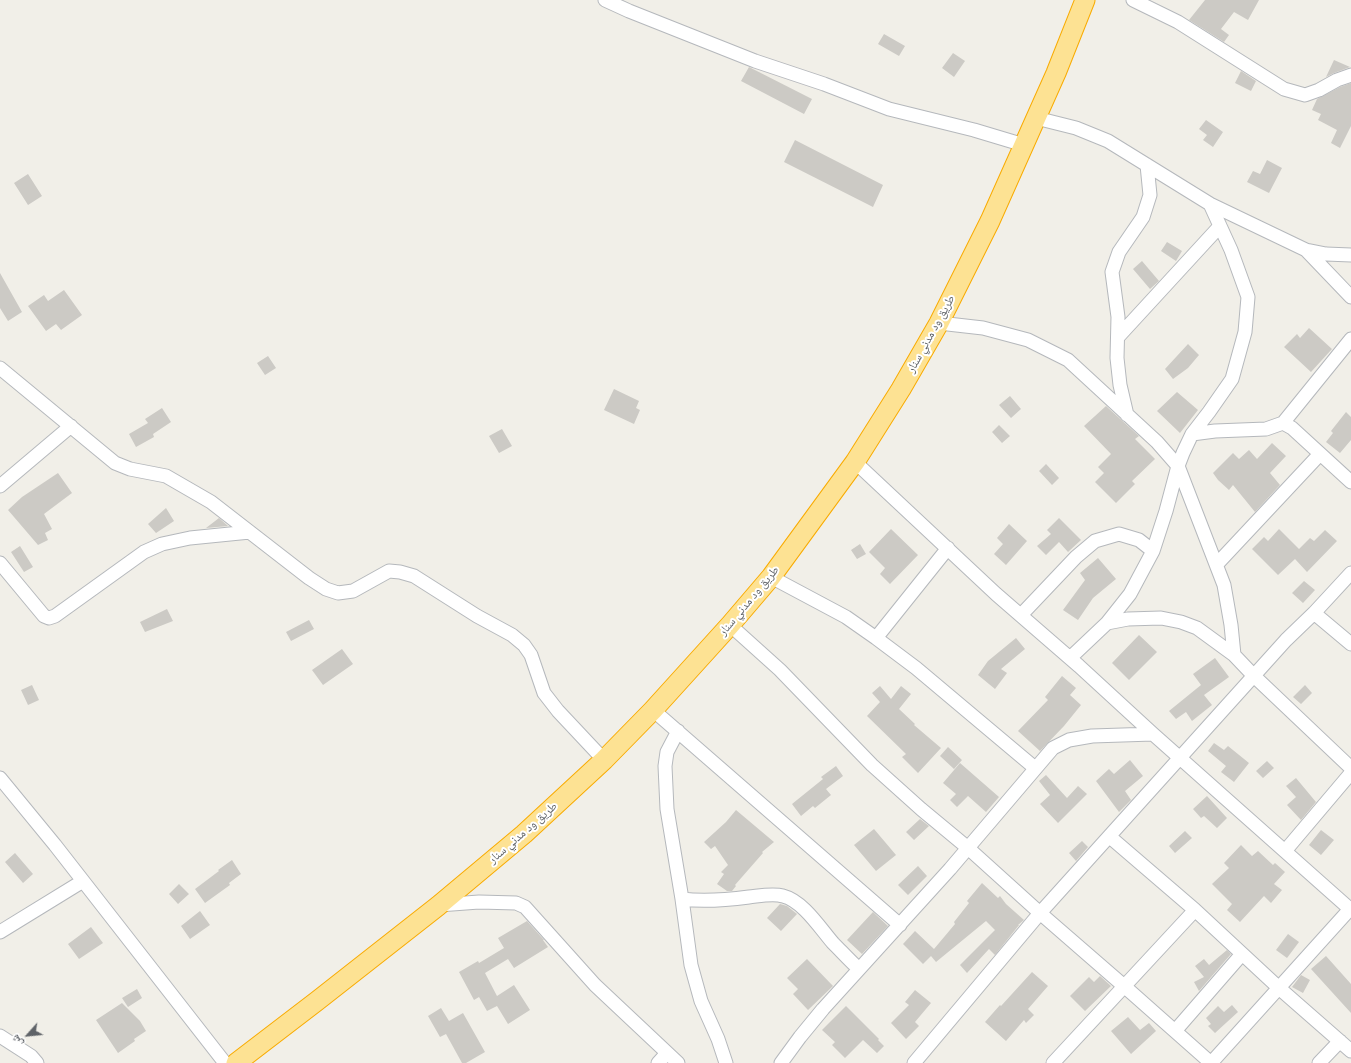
<!DOCTYPE html>
<html>
<head>
<meta charset="utf-8">
<style>
  body { margin:0 }
  #map { position:relative; width:1351px; height:1063px; overflow:hidden; background:#f1efe8; font-family:"Fira Sans","Noto Naskh Arabic",sans-serif }
  canvas { display:block }
  .north { position:absolute; left:8px; top:1015px; width:40px; height:40px; -webkit-text-stroke:3px #fff; paint-order:stroke; rotate:243deg; font-size:11px; font-weight:700; line-height:16px; text-align:center; color:#5f6368 }
  .north::after { content:''; display:block; margin:auto; width:14px; height:18px; background:#5f6368; clip-path:polygon(50% 0,100% 100%,50% 72%,0 100%) }
</style>
</head>
<body>
<div id="map">
<canvas width="1351" height="1063"></canvas>
<div class="north">ش</div>
</div>
<script>
const c = document.querySelector('canvas').getContext('2d');
c.lineJoin = 'round';
function fillPath(path, color) { c.fillStyle = color; c.fill(path, 'evenodd'); }
function strokePath(path, color, width, dash) { c.strokeStyle = color; c.lineWidth = width; c.lineCap = dash ? 'butt' : 'round'; c.setLineDash(dash || []); c.stroke(path); }
function drawText(font, color, halo, rows, align = 'center') {
  c.font = font + ' "Fira Sans","Noto Naskh Arabic",sans-serif'; c.lineWidth = 4; c.setLineDash([]); c.textBaseline = 'middle'; c.strokeStyle = halo; c.fillStyle = color; for (const [text, x, y, turn = 0] of rows) {
    c.save(); c.translate(x, y); c.rotate((+turn || 0) * Math.PI / 180); c.textAlign = isNaN(turn) ? turn : align; if (halo) c.strokeText(text, 0, 0); c.fillText(text, 0, 0); c.restore();
  }
}
fillPath(new Path2D(`
  M1205 0H1259L1248 20 1234 12 1221 29 1229 35 1224 42 1189 20Z
  M884 34 905 46 899 56 878 44Z
  M953 53 965 61 954 77 942 68Z
  M1334 60 1350 67 1334 73 1326 77Z
  M749 67 812 99 804 114 741 81Z
  M1241 71 1256 81 1251 91 1235 83Z
  M1351 83V126L1340 148 1331 143 1337 130 1318 120 1321 114 1312 110 1317 99 1340 87Z
  M1206 120 1223 132 1213 147 1203 140 1207 135 1199 129Z
  M795 140 883 185 873 207 784 162Z
  M1267 160 1282 168 1269 193 1247 182 1253 171 1260 174Z
  M28 174 42 196 28 205 14 183Z
  M1167 242 1182 251 1176 261 1161 251Z
  M1142 261 1159 281 1150 289 1133 269Z
  M0 273 22 312 8 321 0 308Z
  M64 290 82 315 61 330 56 324 46 331 28 306 44 295 48 301Z
  M1309 328 1332 349 1311 372 1284 347 1297 334 1300 338Z
  M1188 344 1199 355 1188 368 1173 379 1165 369Z
  M268 356 276 368 265 375 257 363Z
  M614 389 639 401 636 408 640 410 634 424 604 410Z
  M1177 392 1198 410 1180 433 1157 411Z
  M1010 396 1021 409 1011 418 999 405Z
  M1106 406 1139 436 1135 439 1155 459 1132 481 1135 484 1116 503 1095 482 1104 473 1098 467 1111 454 1084 426Z
  M162 408 171 422 153 434 154 437 136 447 129 434 148 423 145 419Z
  M1346 412 1351 417V440L1340 453 1326 442 1333 433 1331 431Z
  M999 425 1010 436 1002 443 992 432Z
  M502 429 512 446 499 453 489 436Z
  M1272 443 1286 456 1270 473 1280 485 1255 512 1233 485 1229 490 1218 480 1213 473 1233 453 1239 459 1249 450 1257 459Z
  M1046 464 1059 478 1052 485 1039 471Z
  M58 473 72 493 44 514 52 529 45 533 48 540 38 545 8 510 22 497Z
  M166 508 174 521 156 533 148 524Z
  M219 518 228 526 206 528Z
  M1059 518 1081 540 1068 552 1059 542 1046 555 1037 546 1051 534 1047 530Z
  M1009 524 1027 541 1006 565 994 554 1003 544 997 538Z
  M891 529 918 555 890 584 880 574 885 568 869 552Z
  M1279 529 1299 549 1310 538 1314 541 1325 530 1337 541 1307 572 1295 559 1278 575 1252 549 1264 537 1268 541Z
  M860 544 866 554 857 559 851 550Z
  M20 546 33 567 24 572 11 552Z
  M1098 558 1116 579 1093 598 1078 620 1063 610 1085 580 1080 573Z
  M1304 581 1315 590 1303 603 1292 593Z
  M167 609 173 621 145 632 140 622Z
  M309 620 314 629 291 641 286 632Z
  M1139 635 1157 652 1129 680 1112 663Z
  M1016 638 1025 649 1001 669 1007 673 995 689 978 675 988 661Z
  M342 649 353 664 323 685 312 670Z
  M1215 658 1229 677 1204 695 1212 705 1192 721 1186 712 1176 719 1169 711 1201 685 1193 674Z
  M1062 676 1076 688 1070 695 1081 705 1064 726 1040 751 1018 731 1048 700 1045 697Z
  M32 685 39 700 28 705 21 690Z
  M1305 685 1312 693 1301 704 1293 697Z
  M880 686 891 699 901 686 911 694 899 709 915 724 914 725 941 748 918 773 902 757 906 754 867 716 880 702 872 693Z
  M1214 743 1224 750 1228 746 1249 763 1234 782 1221 772 1226 766 1208 751Z
  M948 747 962 760 954 769 940 756Z
  M1130 760 1143 776 1125 791 1131 800 1119 812 1096 781 1109 769 1114 774Z
  M1267 761 1274 768 1263 778 1256 771Z
  M960 763 999 797 986 812 968 796 957 807 950 800 956 794 943 783Z
  M836 766 843 776 826 789 831 795 815 808 813 806 801 816 792 804 823 779 821 777Z
  M1046 775 1067 798 1078 786 1087 794 1058 823 1040 804 1050 795 1039 781Z
  M1296 778 1316 802 1301 820 1287 805 1296 797 1286 786Z
  M1207 796 1227 818 1217 828 1204 816 1201 818 1193 809Z
  M736 810 774 842 762 852 763 853 735 885 736 886 732 891H727L717 884 724 874 721 872 728 865 715 846 711 849 704 842 726 822Z
  M920 819 929 826 914 840 906 832Z
  M874 829 896 855 876 871 854 845Z
  M1321 830 1334 840 1321 855 1309 845Z
  M1185 831 1192 838 1175 853 1169 846Z
  M1082 841 1088 847 1076 861 1069 853Z
  M1241 845 1252 856 1258 851 1273 865 1275 863 1285 872 1274 884 1282 890 1271 903 1264 896 1240 922 1227 910 1232 904 1212 884 1229 868 1224 863Z
  M15 853 33 874 23 883 5 862Z
  M232 860 241 874 229 883 230 885 205 903 195 889 219 871 218 870Z
  M918 866 927 876 908 895 898 885Z
  M982 883 998 898 1000 896 1006 904 1024 920 1018 925H1019L995 955 989 949 967 973 960 965 995 930 986 921 936 962 931 956 923 964 903 944 915 931 934 949 955 924 954 922 969 903 967 901Z
  M179 884 189 894 178 904 169 894Z
  M780 904 787 906 797 914 781 931 767 918Z
  M200 911 210 925 190 939 181 926Z
  M873 912 888 926 862 954 847 940Z
  M527 921 544 940H543L548 947 514 968 508 959 485 973 497 996 514 985 530 1010 508 1024 497 1006 487 1011 479 997 474 1000 459 972 478 961 479 963 504 948 498 938Z
  M91 927 103 943 79 959 68 944Z
  M1288 934 1299 942 1287 958 1276 950Z
  M1227 950 1231 954 1199 991 1194 982 1204 977 1195 966 1204 959 1209 965Z
  M1326 956 1351 984V1013L1311 969Z
  M807 959 833 986 808 1010 793 994 798 989 787 978Z
  M1032 972 1048 986 1028 1009 1034 1015 1026 1023 1024 1020 1006 1041 985 1022 1000 1005 1001 1006Z
  M1301 975 1310 980 1303 993 1292 987Z
  M1100 976 1111 986 1085 1011 1070 996 1089 977 1094 982Z
  M137 989 142 998 128 1007 122 998Z
  M915 990 931 1003 915 1022 919 1026 906 1039 891 1023 909 1005 905 1002Z
  M122 1003 140 1021 146 1031 134 1039 135 1041 118 1053 96 1020Z
  M1232 1005 1238 1012 1215 1033 1208 1026 1211 1024 1206 1018 1218 1006 1224 1012Z
  M846 1006 879 1039 878 1040 884 1046 877 1053 863 1040 845 1058 832 1045 835 1042 822 1030Z
  M441 1008 449 1021 463 1013 485 1052 466 1063H462L446 1034 440 1037 428 1016Z
  M1128 1017 1140 1030 1149 1023 1156 1031 1131 1054 1111 1031Z`), '#cccac5');
const minor = new Path2D(`
  M605 0 629 11 755 61 824 84 889 109 974 130 1024 145
  M1133 0 1178 22 1284 89 1305 95 1319 90 1337 80 1351 75
  M1036 118 1076 128 1108 141 1210 204 1306 250 1326 254 1351 255
  M1306 250 1351 297
  M939 323 983 328 1028 340 1068 360 1157 442 1178 466 1224 585 1231 625 1234 655
  M1118 337 1220 226
  M0 368 115 463 130 469 166 476 211 502 309 578 326 589 338 593 353 591 389 571 400 572 414 576 477 616 512 635 524 645 531 655 544 693 558 711 604 760
  M1127 415 1120 385 1117 358 1118 317 1112 272 1119 252 1143 217 1150 195 1147 165
  M1283 423 1292 428 1351 482
  M1192 434 1215 431 1266 429 1283 423 1351 339
  M855 462 996 594 1079 666 1153 734 1351 910
  M0 486 71 426
  M0 563 44 616 49 618 55 616 144 552 162 544 190 538 250 532
  M1217 564 1320 454
  M771 577 846 617 876 638 916 668 1035 768
  M1314 613 1351 644
  M1021 615 1076 557 1095 541 1119 534 1139 540 1153 551
  M1107 623 1128 619 1161 618 1181 622 1197 628 1234 655 1254 676 1351 768
  M730 625 780 670 872 765 921 809 968 848 1040 913 1124 986 1211 1063 1350 909
  M876 638 948 548
  M1070 658 1107 623 1130 594 1153 551 1166 511 1178 466 1183 453 1192 434 1209 412 1232 379 1245 332 1248 297 1231 250 1210 204
  M653 710 900 925
  M678 731 667 752 665 766 667 809 682 899 691 965 701 1001 718 1039 726 1063
  M0 778 55 845 225 1063
  M1110 837 1195 910 1279 988 1351 1051
  M1285 851 1351 773
  M682 899C705 902 726 900 749 897 759 896 773 893 783 896 803 901 820 928 833 943 842 952 850 961 859 969
  M439 905 479 902 516 903 525 907 595 985 678 1063
  M0 932 83 881
  M1175 1031 1242 954
  M0 1036 31 1056 37 1063
  M658 1063 667 1053
  M781 1063 800 1037 823 1009 950 869 1053 748 1069 740 1092 736 1153 734
  M914 1063 1040 913 1286 640 1314 613 1351 573
  M1053 1063 1195 910
  M1319 1063 1340 1041`);
const highway = new Path2D(`
  M236 1063 317 1001 438 906 524 834 604 760 653 710 730 625 771 577 855 462 901 389 939 323 990 221 1056 73 1085 0`);
strokePath(minor, '#b5b8bc', 15);
strokePath(highway, '#f9ab00', 21);
strokePath(minor, '#fff', 13);
strokePath(highway, '#fde293', 19);
drawText('12px', '#5f6368', '#fff', [
  ["طريق ود مدني سنار",931,334,-61],
  ["طريق ود مدني سنار",749,601,-50],
  ["طريق ود مدني سنار",523,833,-41]
]);
</script>
</body>
</html>
